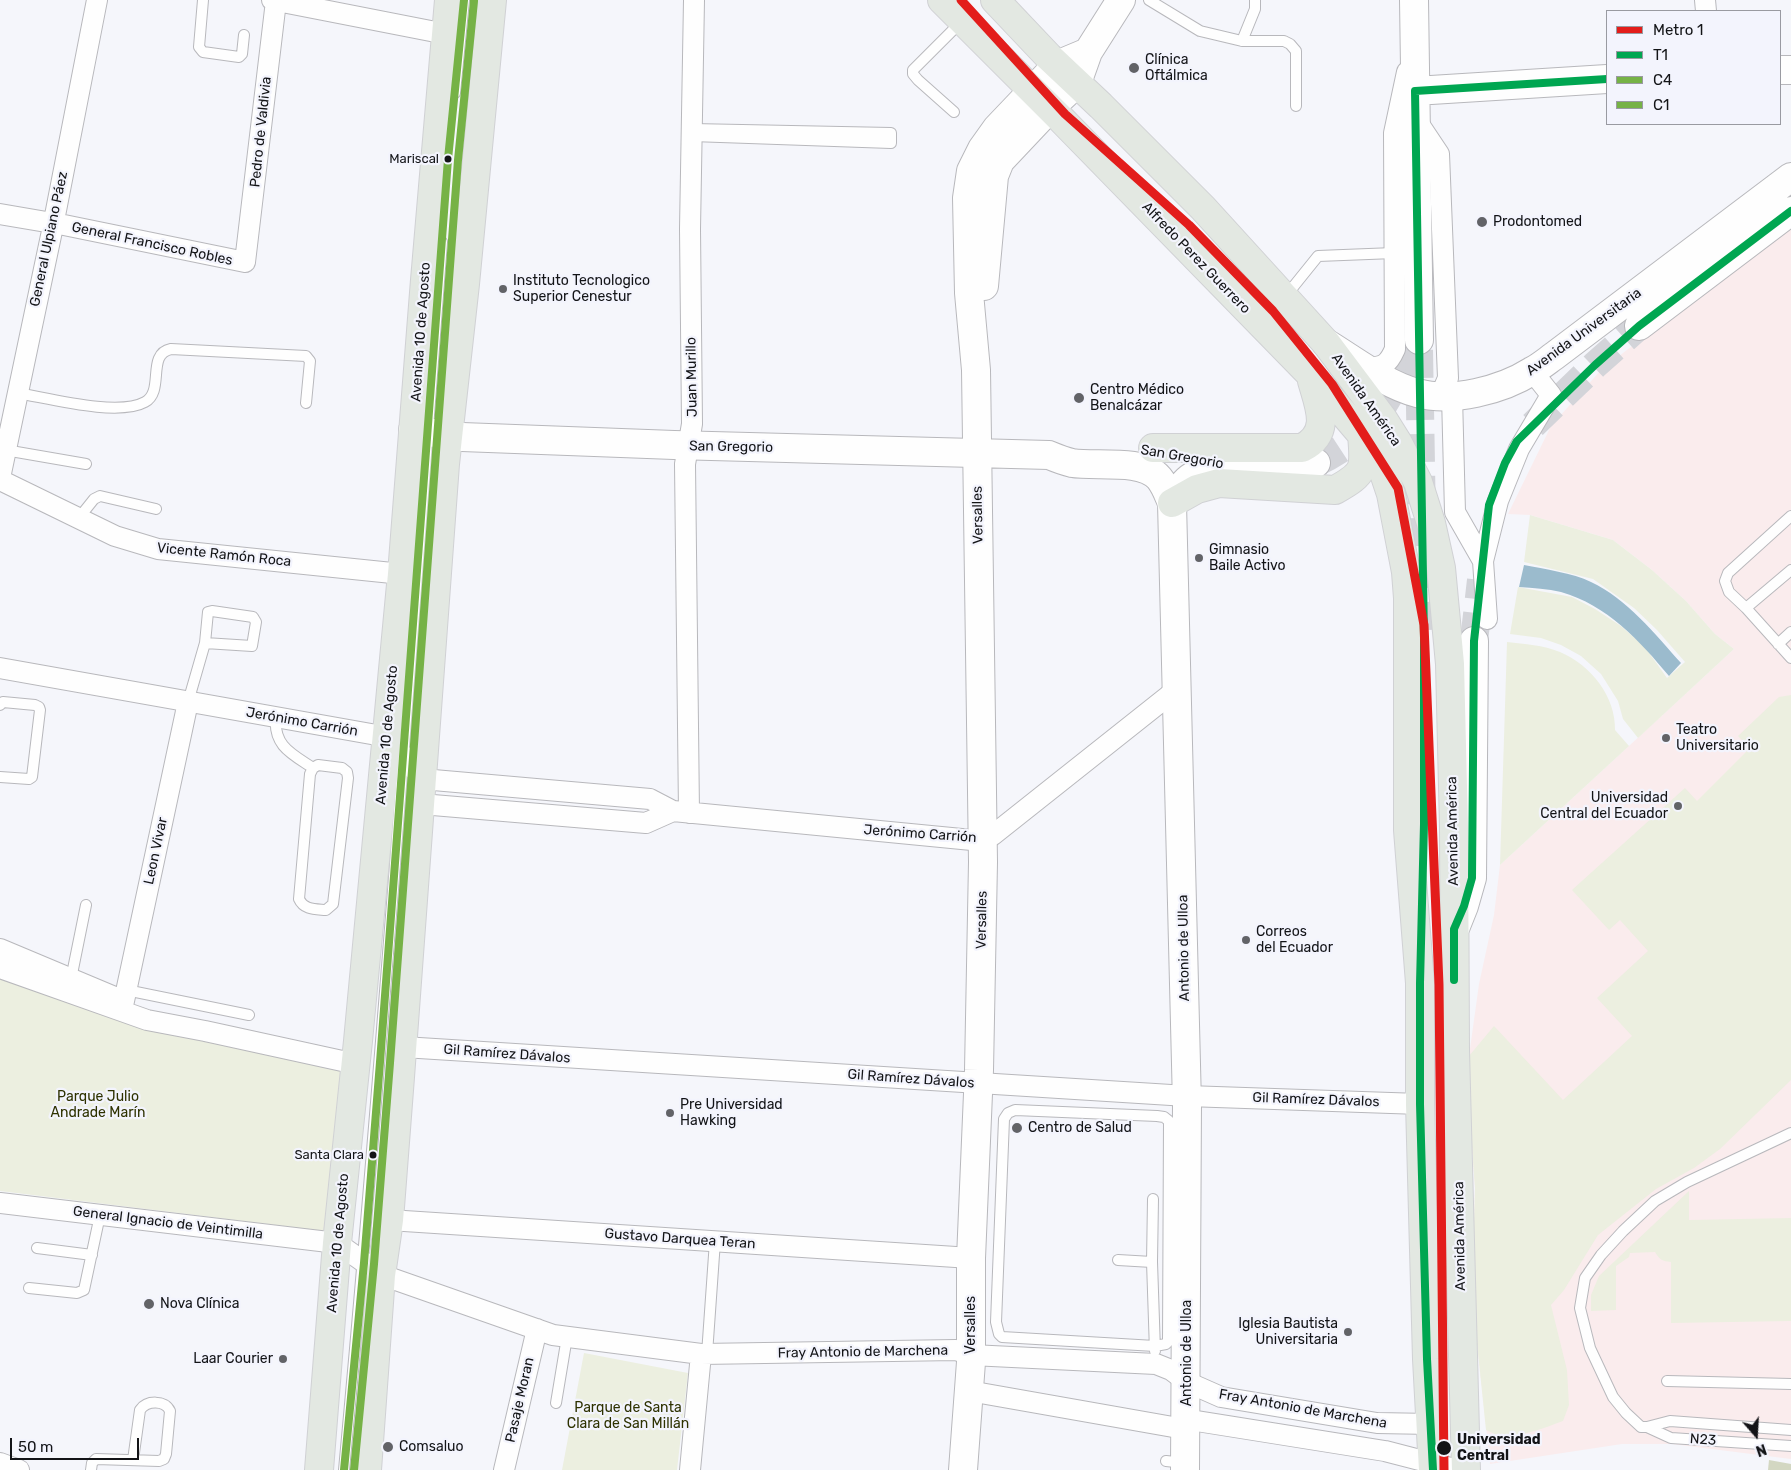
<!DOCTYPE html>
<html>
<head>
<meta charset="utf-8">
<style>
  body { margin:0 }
  #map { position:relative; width:1791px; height:1470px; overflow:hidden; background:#f5f6fb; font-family:Rubik,sans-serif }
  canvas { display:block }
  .legend { position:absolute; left:1606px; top:10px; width:175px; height:115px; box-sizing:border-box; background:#f3f4fd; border:1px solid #999aa1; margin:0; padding:6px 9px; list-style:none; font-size:15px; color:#131417 }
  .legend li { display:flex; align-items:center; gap:10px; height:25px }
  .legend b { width:25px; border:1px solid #999aa1 }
  .north { position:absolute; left:1731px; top:1410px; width:50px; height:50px; -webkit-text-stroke:4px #f3f4fd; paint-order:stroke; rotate:161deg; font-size:14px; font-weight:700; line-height:20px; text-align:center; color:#131417 }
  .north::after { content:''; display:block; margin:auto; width:18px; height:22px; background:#131417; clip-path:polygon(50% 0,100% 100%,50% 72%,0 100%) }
  .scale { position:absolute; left:10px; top:1438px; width:129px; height:22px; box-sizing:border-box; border:2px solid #131417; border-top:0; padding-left:6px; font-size:15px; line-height:18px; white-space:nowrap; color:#131417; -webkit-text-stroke:4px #f3f4fd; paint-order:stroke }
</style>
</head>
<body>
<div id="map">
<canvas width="1791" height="1470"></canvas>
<ul class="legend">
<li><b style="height:6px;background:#e31d1b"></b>Metro 1</li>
<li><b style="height:6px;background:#00a651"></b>T1</li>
<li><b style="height:6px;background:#76b246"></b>C4</li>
<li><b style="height:6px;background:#76b246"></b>C1</li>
</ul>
<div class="north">N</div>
<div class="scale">50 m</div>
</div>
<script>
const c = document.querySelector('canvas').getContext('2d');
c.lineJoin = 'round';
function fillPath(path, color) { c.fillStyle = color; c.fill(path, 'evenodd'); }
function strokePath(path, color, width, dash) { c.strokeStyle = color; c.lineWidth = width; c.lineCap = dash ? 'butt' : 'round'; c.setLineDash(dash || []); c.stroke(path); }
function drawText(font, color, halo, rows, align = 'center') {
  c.font = font + ' Rubik,sans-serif'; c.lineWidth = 4.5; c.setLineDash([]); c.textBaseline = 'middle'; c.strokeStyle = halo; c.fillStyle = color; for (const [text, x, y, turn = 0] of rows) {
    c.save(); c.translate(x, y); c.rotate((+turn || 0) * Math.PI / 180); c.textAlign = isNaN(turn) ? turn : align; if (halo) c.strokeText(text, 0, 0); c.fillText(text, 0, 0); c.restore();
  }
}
fillPath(new Path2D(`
  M1791 223V1459L1672 1444H1622L1490 1464 1472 1295 1475 1188 1471 1133 1469 1056 1479 984 1494 915 1500 865 1734 649 1715 634 1686 601 1652 570 1613 540 1530 515 1508 514 1551 426 1601 370Z`), '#faeced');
fillPath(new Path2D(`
  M1530 515 1613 540 1652 570 1686 601 1715 634 1734 649 1638 738 1623 719 1618 701 1601 674 1581 656 1561 645 1541 638 1510 634 1518 587 1572 597 1595 609 1621 626 1645 647 1667 678 1685 662 1657 630 1634 608 1593 579 1524 562Z
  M1507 642C1525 644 1543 645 1560 652 1591 665 1616 697 1615 730L1629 746 1500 865Z
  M1791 695V1080L1720 1149 1694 1168 1656 1189 1598 1235 1564 1290 1551 1305 1567 1370 1569 1405 1563 1421C1544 1428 1522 1437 1501 1436 1496 1435 1491 1432 1486 1430L1472 1295 1475 1188 1471 1133 1469 1056 1494 1026 1563 1100 1632 1036 1597 998 1648 951 1620 920 1609 930 1572 890 1685 788 1697 801 1750 748 1738 736 1779 697Z
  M0 978 346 1067 324 1231 0 1191Z
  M1689 1191V1220L1791 1218V1321L1671 1323V1262C1662 1261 1660 1260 1655 1252L1630 1253 1629 1257 1616 1266V1310L1591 1311V1295L1599 1276Z
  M584 1353 688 1373 677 1470H562Z`), '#ecefe0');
fillPath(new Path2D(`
  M1769 1460 1791 1464V1470H1768Z`), '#d3d7c2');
fillPath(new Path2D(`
  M1524 565C1544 569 1573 573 1591 582 1626 598 1656 635 1681 663L1669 676C1640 641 1607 605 1561 592 1548 589 1533 588 1519 587Z`), '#9bbbcd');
strokePath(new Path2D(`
  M1533 425 1595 365 1639 326
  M1316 463C1341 451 1367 433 1381 409 1394 389 1403 368 1419 350V340
  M1474 641 1481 580`), '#d3d4d9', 28, [28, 14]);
strokePath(new Path2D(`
  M1419 350 1424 638`), '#d3d4d9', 28, [28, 14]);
const lane = new Path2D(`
  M203 0 199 47 203 52 239 57 242 54 244 35
  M1149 0 1200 31 1242 41H1284L1290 44 1296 51V106
  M1242 41 1255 9V0
  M455 93 464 0
  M954 112 918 80 913 74V70L962 21
  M692 136 891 143V133L692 129
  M1285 297 1318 256 1394 253
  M17 393C48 398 118 417 145 402 165 391 146 354 171 349L306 356 310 361 306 403
  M5 450 86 464
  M1791 516 1728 573 1725 581 1729 592 1746 608 1791 658
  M78 519 94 499 100 496 156 509
  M1746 608 1791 570
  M1778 644 1791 632
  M188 702 205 643 208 612 212 611 253 617 256 622 252 646 205 643
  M0 705 3 702 35 705 39 707 40 710 32 777 29 779 0 777
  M276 717C273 746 292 754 313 768
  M318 765 342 768 347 772 348 778 333 904 326 910C315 909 304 910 299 899L310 774 313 768Z
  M71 979 86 905
  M126 990 249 1015
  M1015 1110 1157 1116 1164 1117 1169 1121 1168 1342 1166 1344 1155 1346 1002 1337 999 1334 996 1322 1004 1119 1008 1113Z
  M1791 1133 1687 1182 1655 1201 1623 1231 1601 1255 1585 1278 1580 1308 1590 1348 1613 1397 1626 1413 1641 1427H1647L1671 1438 1791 1446
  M1153 1199 1152 1262 1155 1351
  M37 1248 92 1255
  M1118 1260 1152 1262
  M29 1288 77 1293 84 1290 100 1215
  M707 1354 715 1241
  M1667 1381 1791 1384
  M556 1403 567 1337
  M1647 1427 1670 1421 1791 1430
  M1166 1461 1185 1463
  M91 1470 92 1463 96 1459 159 1461 164 1459 166 1454 170 1411C165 1400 147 1400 140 1410L133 1460
  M344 1470C382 1061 411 652 442 242`);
const street = new Path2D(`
  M272 0 446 34
  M1705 0 1706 11
  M1415 118 1439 154 1448 378 1440 397
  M0 214 64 225 245 262 276 1
  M1365 367C1383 368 1388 365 1395 349L1394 133 1407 72
  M1452 396 1455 512 1483 561
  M0 478 52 231 97 0
  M0 480 115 536 158 549 402 574
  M1487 619 1483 561 1498 501 1519 449 1551 395 1532 371
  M0 668 388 737 422 779 650 799 673 811 972 840 983 839 993 835 1177 689
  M421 804 646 823 673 811
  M689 813 685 464 692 424 690 229 694 0
  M0 949 124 1001 188 702
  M0 968 147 1020 205 1031 356 1064
  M403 1047 1187 1096 1420 1104
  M0 1203 337 1243 382 1275 553 1335 701 1354 956 1350 971 1355 1156 1364 1171 1370 1187 1382 1221 1397 1377 1423 1431 1424
  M389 1220 971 1258
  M969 1391 1173 1427 1197 1421 1385 1451 1458 1470
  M0 1463 19 1470
  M504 1470 537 1329
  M690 1470 701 1354`);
const secondary = new Path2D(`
  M1414 0 1419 340
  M1780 70H1791
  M1415 91 1607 79
  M984 286 994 176 1000 161 1050 108 1077 83 1088 52 1121 0
  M1639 326 1791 211
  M1326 343C1354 360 1386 385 1417 393 1452 403 1502 390 1532 371 1540 367 1547 361 1554 356L1791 177
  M413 430 462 437 674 445 1049 455C1056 458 1064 461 1072 463 1096 467 1141 458 1159 478 1165 485 1168 494 1172 503
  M1215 462C1247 469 1285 474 1316 463
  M1456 926 1464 906 1472 878 1474 641
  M963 1470 971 1362V1258L979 1070 983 862 976 370 969 293 967 198 971 171 982 149 997 128 1057 65 1088 52
  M1185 1470 1187 1104 1172 503C1187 470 1200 472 1232 466`);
const primary = new Path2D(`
  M942 0 1061 119 1310 374 1362 435 1380 461 1391 494 1406 572 1408 598V830L1420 983V1104L1427 1359 1433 1470
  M995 0 1049 57 1101 106 1203 208 1326 343 1383 419 1398 443 1418 482 1431 523 1441 568 1450 664 1454 828 1455 1050 1466 1470
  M1153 448H1302C1332 433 1319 406 1312 381
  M1172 503 1197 489 1219 483 1335 490C1366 473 1365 468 1362 435
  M319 1470 337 1243 358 1041 402 574 425 280 449 0
  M367 1470 381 1275 389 1220 400 1077 445 464 465 284 492 0`);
strokePath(lane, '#b8b8bc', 12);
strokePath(street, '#b8b8bc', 22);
strokePath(secondary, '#b8b8bc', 30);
strokePath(primary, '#d0d1d4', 30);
strokePath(lane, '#fefefe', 10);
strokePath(street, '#fefefe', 20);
strokePath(secondary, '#fefefe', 28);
strokePath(primary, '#e3e8e2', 28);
strokePath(new Path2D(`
  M1454 980V929L1464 906 1472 878 1474 641 1489 505 1505 463 1517 441 1595 365 1639 326 1791 211
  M1433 1470 1427 1359 1420 1104V983L1424 824V638L1415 91 1607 79`), '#00a651', 8);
strokePath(new Path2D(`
  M344 1470 364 1263 380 1062 448 159 464 0`), '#76b246', 8);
strokePath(new Path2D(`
  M354 1470 374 1264 390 1063 458 160 474 1`), '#76b246', 8);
strokePath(new Path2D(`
  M961 0 1065 114 1189 225 1273 311 1332 384 1398 488 1424 625 1439 985 1444 1470`), '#e31d1b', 9);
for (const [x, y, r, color] of [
  [1134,68,6,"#626367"],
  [448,159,4.5,"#131417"],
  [1482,222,6,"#626367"],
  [503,289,5,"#626367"],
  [1079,398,6,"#626367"],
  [1199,558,5,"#626367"],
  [1666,738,5,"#626367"],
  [1678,806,5,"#626367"],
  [1246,940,5,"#626367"],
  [670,1113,5,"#626367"],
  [1017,1128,6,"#626367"],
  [373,1155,4.5,"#131417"],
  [149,1304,6,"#626367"],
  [1348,1332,5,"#626367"],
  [283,1359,5,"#626367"],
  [388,1447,6,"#626367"],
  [1444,1448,8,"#131417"]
]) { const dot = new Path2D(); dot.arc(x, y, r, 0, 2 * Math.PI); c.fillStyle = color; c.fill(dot); strokePath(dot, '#f3f4fd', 2); }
drawText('13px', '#131417', '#f3f4fd', [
  ["Mariscal",439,159],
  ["Santa Clara",364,1155]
], 'right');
drawText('14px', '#131417', '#f3f4fd', [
  ["Clínica",1145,60],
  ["Oftálmica",1145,76],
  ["Prodontomed",1493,222],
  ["Instituto Tecnologico",513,281],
  ["Superior Cenestur",513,297],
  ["Centro Médico",1090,390],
  ["Benalcázar",1090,406],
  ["Gimnasio",1209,550],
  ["Baile Activo",1209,566],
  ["Teatro",1676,730],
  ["Universitario",1676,746],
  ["Universidad",1668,798,"right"],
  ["Central del Ecuador",1668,814,"right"],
  ["Correos",1256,932],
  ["del Ecuador",1256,948],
  ["Pre Universidad",680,1105],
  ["Hawking",680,1121],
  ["Centro de Salud",1028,1128],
  ["Nova Clínica",160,1304],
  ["Iglesia Bautista",1338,1324,"right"],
  ["Universitaria",1338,1340,"right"],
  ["Laar Courier",273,1359,"right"],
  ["Comsaluo",399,1447]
], 'left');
drawText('14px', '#131417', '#f3f4fd', [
  ["Pedro de Valdivia",261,132,-84],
  ["General Ulpiano Páez",49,239,-78],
  ["General Francisco Robles",152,244,12],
  ["Alfredo Perez Guerrero",1196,258,46],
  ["Avenida 10 de Agosto",421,332,-86],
  ["Avenida Universitaria",1584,332,-36],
  ["Juan Murillo",692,377,-91],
  ["Avenida América",1366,400,55],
  ["San Gregorio",731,447,1],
  ["San Gregorio",1182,457,10],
  ["Versalles",978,515,-91],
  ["Vicente Ramón Roca",224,555,6],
  ["Jerónimo Carrión",302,722,10],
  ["Avenida 10 de Agosto",387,735,-85],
  ["Avenida América",1453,831,-91],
  ["Jerónimo Carrión",920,834,4],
  ["Leon Vivar",156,851,-78],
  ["Versalles",982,920,-89],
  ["Antonio de Ulloa",1184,948,-91],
  ["Gil Ramírez Dávalos",507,1054,4],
  ["Gil Ramírez Dávalos",911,1079,4],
  ["Gil Ramírez Dávalos",1316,1100,2],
  ["General Ignacio de Veintimilla",168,1223,7],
  ["Avenida América",1460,1236,-91],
  ["Gustavo Darquea Teran",680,1239,4],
  ["Avenida 10 de Agosto",338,1243,-85],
  ["Versalles",971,1325,-90],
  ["Fray Antonio de Marchena",863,1352,-1],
  ["Antonio de Ulloa",1187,1353,-90],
  ["Pasaje Moran",520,1400,-77],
  ["Fray Antonio de Marchena",1303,1409,10],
  ["N23",1703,1440,4]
]);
drawText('14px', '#2e3200', '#f3f4fd', [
  ["Parque Julio",98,1097],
  ["Andrade Marín",98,1113],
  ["Parque de Santa",628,1408],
  ["Clara de San Millán",628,1424]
]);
drawText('bold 14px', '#131417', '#f3f4fd', [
  ["Universidad",1457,1440],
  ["Central",1457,1456]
], 'left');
</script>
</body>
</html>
